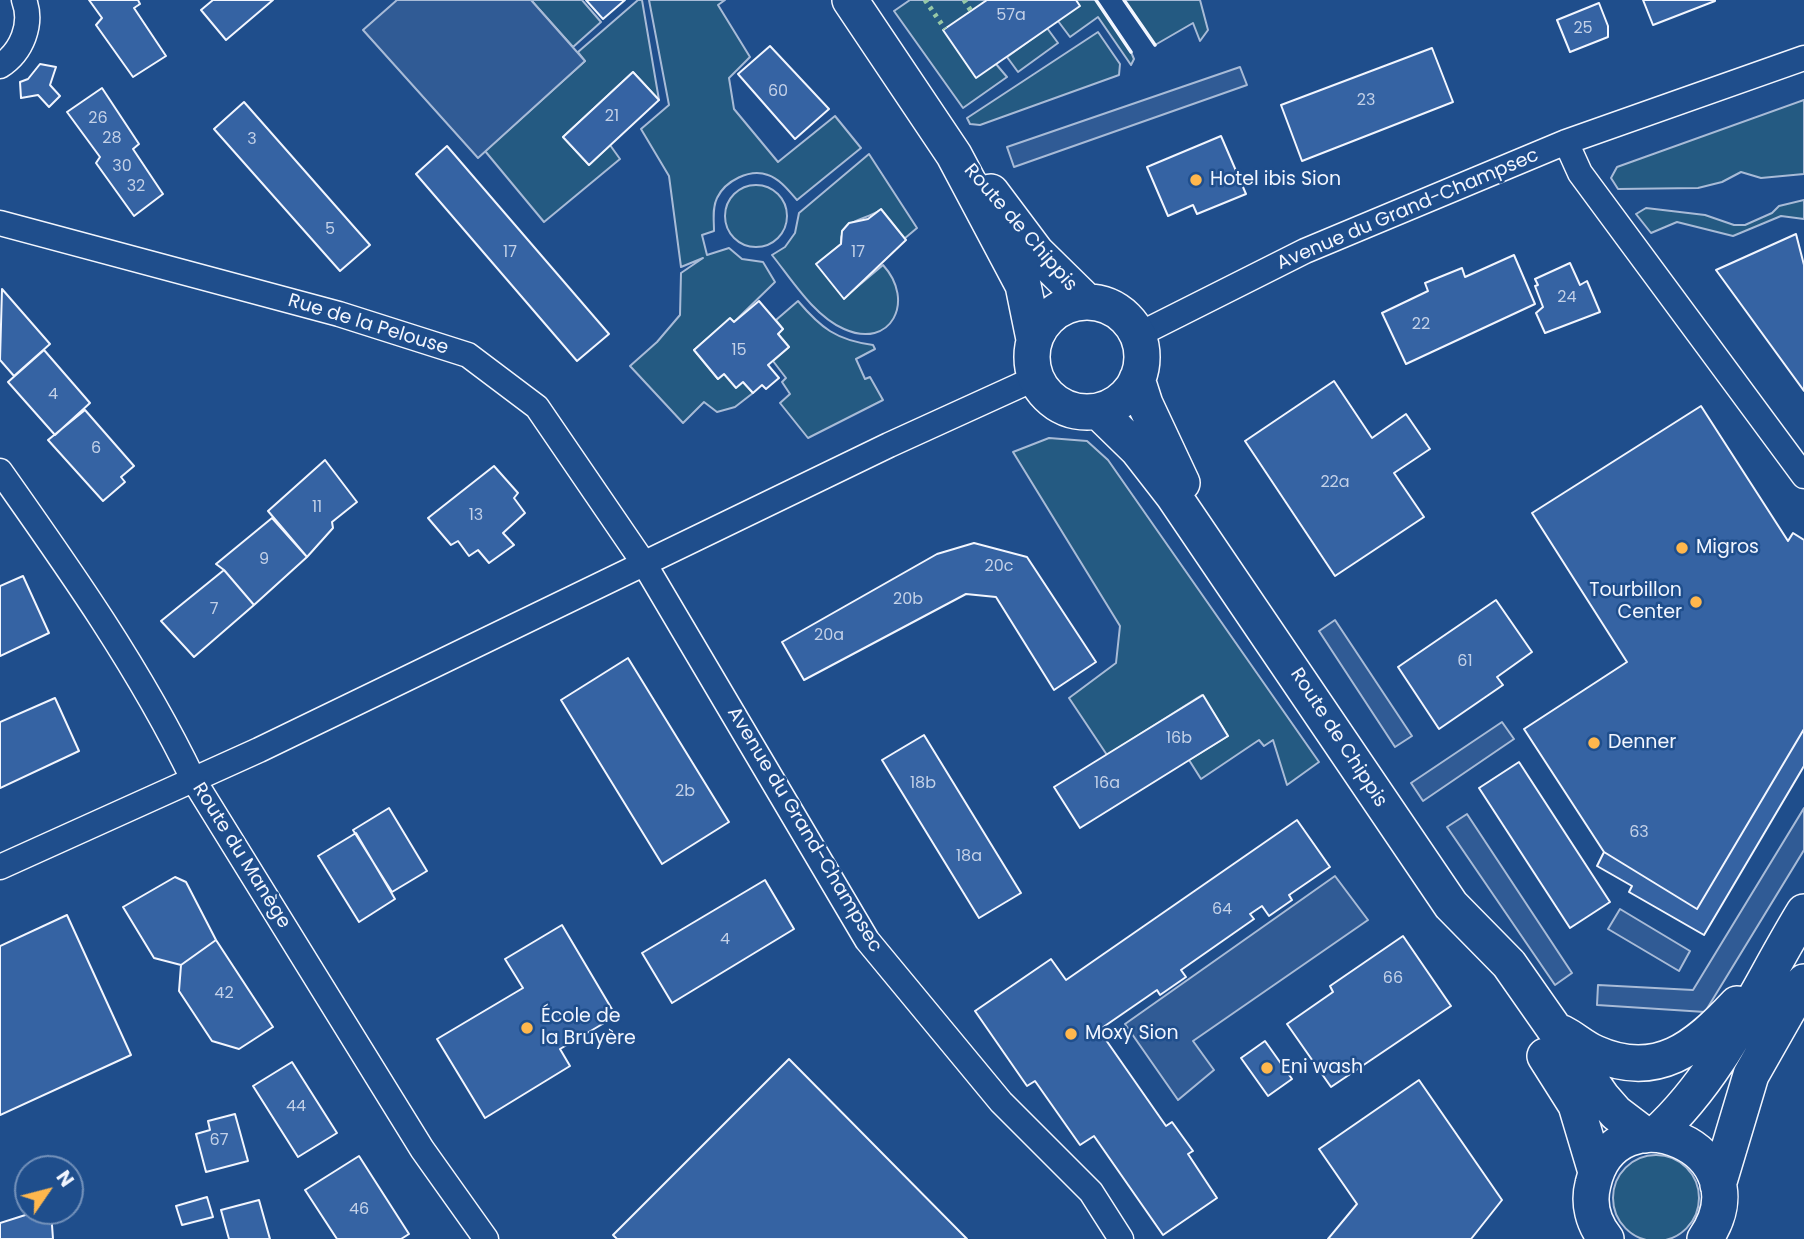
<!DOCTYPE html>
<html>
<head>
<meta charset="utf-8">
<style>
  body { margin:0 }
  #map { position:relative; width:1804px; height:1239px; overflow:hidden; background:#1f4e8c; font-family:Poppins,sans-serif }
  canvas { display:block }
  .north { position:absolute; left:14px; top:1155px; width:70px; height:70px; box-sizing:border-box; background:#1f4e8c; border:2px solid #7391ba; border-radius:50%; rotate:55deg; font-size:19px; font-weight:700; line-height:28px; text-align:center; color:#f2f6ff }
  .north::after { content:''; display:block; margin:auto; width:24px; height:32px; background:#ffb74d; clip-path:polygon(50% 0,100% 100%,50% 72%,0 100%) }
</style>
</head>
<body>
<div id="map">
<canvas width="1804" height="1239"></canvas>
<div class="north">N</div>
</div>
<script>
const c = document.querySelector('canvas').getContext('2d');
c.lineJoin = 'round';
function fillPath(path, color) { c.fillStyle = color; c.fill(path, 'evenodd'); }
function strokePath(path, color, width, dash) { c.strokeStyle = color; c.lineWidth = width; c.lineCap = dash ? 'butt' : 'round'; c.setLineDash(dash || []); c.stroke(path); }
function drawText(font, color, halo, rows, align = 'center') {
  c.font = font + ' Poppins,sans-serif'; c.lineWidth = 5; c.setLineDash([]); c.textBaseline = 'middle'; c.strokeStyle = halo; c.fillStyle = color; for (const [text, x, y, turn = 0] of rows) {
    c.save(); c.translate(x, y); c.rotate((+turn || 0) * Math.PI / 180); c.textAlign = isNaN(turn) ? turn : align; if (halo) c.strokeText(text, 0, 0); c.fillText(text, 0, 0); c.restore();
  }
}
const green = new Path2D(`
  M531 0H582L601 22 573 47Z
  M638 0H642L659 100 633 72 563 137 589 165 610 145 620 159 544 222 485 151 585 61 578 52Z
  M649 0H725L718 5 750 57 729 78 734 109 778 162 835 116 861 148 797 200C789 191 780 179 768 175 750 168 725 181 717 198 712 208 714 220 714 231L702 235 707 255 729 248 742 259 763 262 775 282 734 322 730 319 694 350 718 379 724 374 743 382 753 393 735 407 717 412 704 402 683 423 630 366 657 342 680 315 681 273 703 258 681 267 669 176 641 129 669 105Z
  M910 0H987L996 64 1007 77 963 108 894 11Z
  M1076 0H1096L1131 52 1134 59 1131 65 1098 17 1070 37 1058 21Z
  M1124 0H1200L1208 30 1200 41 1193 23 1155 45Z
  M1047 28 1058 43 1018 72 1007 57Z
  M1098 32 1120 64 1119 75 980 125 970 124 967 118Z
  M1804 100V174L1761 178 1741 172 1722 182 1698 188 1618 189 1611 178 1617 167Z
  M869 154 917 228 904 239 880 210C865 221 839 219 841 244L817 264 844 298 883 265C916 301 891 350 844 329 814 316 792 280 772 255L785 247 795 233 799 213Z
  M725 216a31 31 0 1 1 62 0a31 31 0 1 1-62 0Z
  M1804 200V219L1781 216 1733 236 1677 222 1651 233 1636 214 1646 208 1705 215 1734 225H1745L1772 213 1779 206Z
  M798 301C821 328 836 340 873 345L875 349 856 359 865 379 870 377 883 400 808 438 780 403 790 394 782 382 786 378 773 361 789 347 778 334 783 329 776 320Z
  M1049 438 1087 441 1108 460 1319 762 1287 785 1273 740 1264 746 1259 740 1201 779 1189 760 1228 736 1202 695 1107 755 1069 698 1116 663 1120 626 1013 452Z
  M1613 1198a43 43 0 1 1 86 0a43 43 0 1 1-86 0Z`);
fillPath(green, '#245a82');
strokePath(green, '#a8bbd7', 2);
const parking = new Path2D(`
  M397 0H531L585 61 478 158 363 30Z
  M1240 67 1247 85 1014 167 1007 147Z
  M1335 620 1412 736 1395 747 1319 631Z
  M1502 722 1514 739 1423 801 1411 783Z
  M1804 808V850L1705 1012 1597 1005 1598 985 1693 990Z
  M1467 814 1572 973 1555 985 1447 827Z
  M1335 876 1368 920 1193 1041 1214 1070 1178 1100 1125 1024Z
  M1620 909 1690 951 1679 971 1608 929Z`);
fillPath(parking, '#305b95');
strokePath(parking, '#a8bbd7', 2);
const building = new Path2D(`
  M89 0H138L140 4 134 8 166 56 133 77 96 25 102 18Z
  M213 0H273L226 40 201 10Z
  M586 0H625L603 19Z
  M987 0H1076L1080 6 976 78 943 30Z
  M1643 0H1715V1L1653 25Z
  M1599 3 1608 26V37L1570 52 1557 20Z
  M770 46 829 109 795 139 738 74Z
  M1432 48 1453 102 1302 161 1281 105Z
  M40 64 56 67 50 85 60 96 49 107 38 95 21 98 20 82 28 79Z
  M633 72 659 100 589 165 563 137Z
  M102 88 139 144 133 149 163 194 134 216 96 163 100 157 67 112Z
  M244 102 370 245 340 271 214 129Z
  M1221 136 1246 194 1197 214 1193 205 1168 216 1147 167Z
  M447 146 609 334 577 361 416 174Z
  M881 209 906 240 844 299 816 264 841 244 842 231 849 223 868 219Z
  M1796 234 1804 265V391L1716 270Z
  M1514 255 1535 304 1406 364 1382 313 1428 291 1425 283 1462 268 1465 277Z
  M1570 263 1580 285 1587 281 1600 312 1545 333 1536 313 1543 307 1535 286 1538 285 1535 279Z
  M2 289 50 344 14 376 0 360Z
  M759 301 783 329 778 334 789 347 768 365 779 378 766 389 762 385 753 393 743 382 736 388 724 374 718 379 694 350 730 318 734 322Z
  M44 350 90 403 55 435 8 382Z
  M1334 381 1372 438 1406 414 1430 449 1394 473 1424 517 1335 576 1245 441Z
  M1701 406 1788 541 1793 533 1804 540V729L1697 909 1604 852 1524 729 1627 662 1532 513Z
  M85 410 134 466 121 477 125 482 103 501 48 440Z
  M325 460 357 502 332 522 333 528 307 557 268 511Z
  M494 466 518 493 514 498 525 513 503 533 514 545 489 563 478 550 469 556 458 541 451 545 428 518Z
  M272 518 307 557 254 605 224 570 216 564Z
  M974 543 1027 557 1096 662 1054 690 996 597 966 594 804 680 782 642 937 554Z
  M224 570 254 605 194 657 161 621Z
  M23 576 49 633 0 656V586Z
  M1496 600 1532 652 1497 677 1503 685 1439 729 1398 667Z
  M628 658 729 822 662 864 561 700Z
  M1203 695 1228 736 1080 828 1054 787Z
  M55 698 79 751 0 788V722Z
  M1804 729V766L1704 935 1629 892 1632 886 1597 866 1604 852 1697 909Z
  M924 735 1021 893 979 918 882 760Z
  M1519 762 1610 902 1570 928 1479 788Z
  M389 808 427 871 392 892 353 830Z
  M1297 820 1330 867 1289 895 1292 900 1269 916 1262 906 1250 914 1254 919 1181 970 1186 977 1160 995 1157 990 1099 1030 1166 1126 1172 1122 1193 1151 1188 1154 1217 1198 1163 1235 1094 1136 1080 1145 1035 1081 1027 1086 975 1011 1051 959 1066 980Z
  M356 833 395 899 359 922 318 856Z
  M175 877 186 882 216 940 181 965 154 958 123 907Z
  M765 880 794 929 672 1003 642 953Z
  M67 915 131 1055 0 1115V946Z
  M562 925 616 1016 560 1049 570 1066 485 1118 437 1039 523 988 505 959Z
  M1403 936 1451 1006 1331 1087 1287 1024 1333 992 1330 986Z
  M216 940 273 1027 239 1049 212 1041 179 991 181 965Z
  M1265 1041 1292 1079 1268 1096 1241 1058Z
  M789 1059 967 1239H617L613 1235Z
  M292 1062 337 1133 298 1157 253 1086Z
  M1419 1080 1502 1200 1471 1239H1328L1357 1204 1319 1149Z
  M235 1114 248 1161 206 1172 196 1134 210 1130 208 1121Z
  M359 1156 409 1234 401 1239H337L305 1190Z
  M207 1197 213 1217 182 1225 176 1206Z
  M259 1200 270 1239H229L221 1210Z
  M38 1211H51L53 1239H0V1223Z`);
fillPath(building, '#3563a3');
strokePath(building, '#f2f6ff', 2);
const street = new Path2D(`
  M0 66C22 52 33 24 24 0
  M1566 142 1580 173 1804 476
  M0 223 339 314 468 355 537 407 645 565 867 940 1001 1102 1091 1192 1121 1239
  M1138 335 1305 251 1566 142 1804 58
  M0 471C70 570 140 669 193 779L422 1149 486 1239
  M0 867 259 750 889 445 1036 378`);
const secondary = new Path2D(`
  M850 0 954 155 1023 285 1034 339
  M991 192 1036 252 1086 301
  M1032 357a55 55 0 1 1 110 0a55 55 0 1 1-110 0Z
  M1137 379 1145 404 1182 483
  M1098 411 1138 450 1173 495 1451 905 1509 964 1602 1097 1616 1113 1645 1135
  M1562 1033C1574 1039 1583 1048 1595 1053 1657 1081 1697 1047 1737 1004
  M1545 1056 1576 1105 1596 1172
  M1656 1134C1722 1074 1758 987 1804 912
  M1718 1185 1751 1075 1804 982
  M1606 1239C1593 1223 1588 1203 1593 1184 1615 1086 1767 1149 1705 1239`);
strokePath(street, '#f2f6ff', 27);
strokePath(secondary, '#f2f6ff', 38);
strokePath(street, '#1f4e8c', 24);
strokePath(secondary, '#1f4e8c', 35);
strokePath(new Path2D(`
  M925 0 945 29
  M964 0 971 11`), '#97c8a6', 5, [3.5, 5]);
strokePath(new Path2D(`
  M1096 0 1131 52
  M1124 0 1155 45`), '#f2f6ff', 3.5);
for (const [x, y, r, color] of [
  [1196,180,7,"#ffb74d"],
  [1682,548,7,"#ffb74d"],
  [1696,602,7,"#ffb74d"],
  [1594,743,7,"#ffb74d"],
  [527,1028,7,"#ffb74d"],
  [1071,1034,7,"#ffb74d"],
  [1267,1068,7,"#ffb74d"]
]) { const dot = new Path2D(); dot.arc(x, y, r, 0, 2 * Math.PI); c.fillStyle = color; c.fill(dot); strokePath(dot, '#1f4e8c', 2.5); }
drawText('16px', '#c3d1e8', null, [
  ["57a",1011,16],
  ["25",1583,29],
  ["60",778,92],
  ["23",1366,101],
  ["21",612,117],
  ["26",98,119],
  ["28",112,139],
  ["3",252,140],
  ["30",122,167],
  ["32",136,187],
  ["5",330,230],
  ["17",510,253],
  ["17",858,253],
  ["24",1567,298],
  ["22",1421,325],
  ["15",739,351],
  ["4",53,395],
  ["6",96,449],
  ["22a",1335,483],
  ["11",317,508],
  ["13",476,516],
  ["9",264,560],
  ["20c",999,567],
  ["20b",908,600],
  ["7",214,610],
  ["20a",829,636],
  ["61",1465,662],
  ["16b",1179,739],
  ["18b",923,784],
  ["16a",1107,784],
  ["2b",685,792],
  ["63",1639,833],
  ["18a",969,857],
  ["64",1222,910],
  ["4",725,940],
  ["66",1393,979],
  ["42",224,994],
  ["44",296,1107],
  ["67",219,1141],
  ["46",359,1210]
]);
drawText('19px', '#f2f6ff', '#1f4e8c', [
  ["Hotel ibis Sion",1210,180],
  ["Migros",1696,548],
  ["Tourbillon",1682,591,"right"],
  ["Center",1682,613,"right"],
  ["Denner",1608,743],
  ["École de",541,1017],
  ["la Bruyère",541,1039],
  ["Moxy Sion",1085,1034],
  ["Eni wash",1281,1068]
], 'left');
drawText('19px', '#f2f6ff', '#1f4e8c', [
  ["Avenue du Grand-Champsec",1408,210,-23],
  ["Route de Chippis",1020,228,49],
  ["Rue de la Pelouse",368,325,17],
  ["Route de Chippis",1338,738,57],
  ["Avenue du Grand-Champsec",804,830,59],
  ["Route du Manège",241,856,58]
]);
</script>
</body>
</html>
